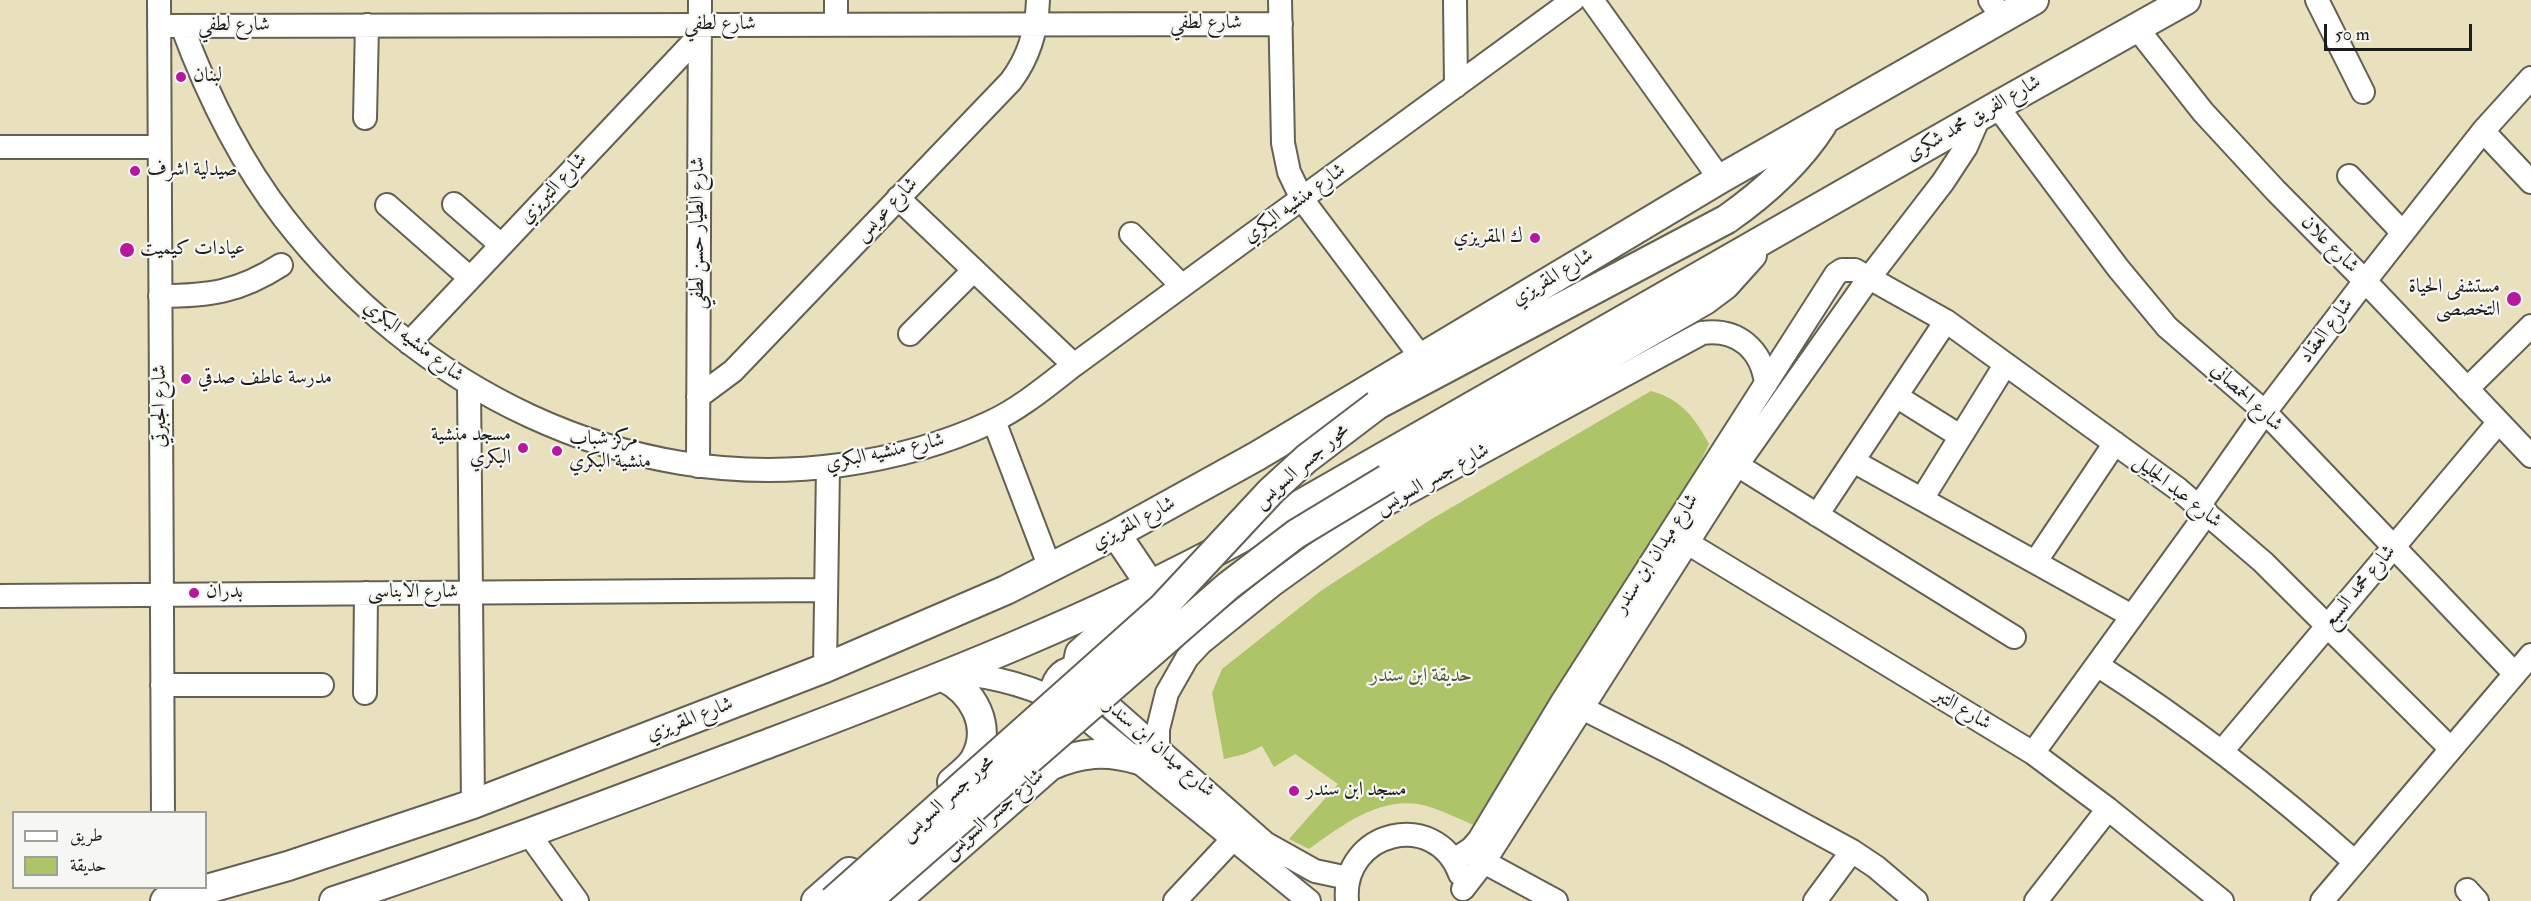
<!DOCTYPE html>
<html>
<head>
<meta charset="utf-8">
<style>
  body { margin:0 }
  #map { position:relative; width:2531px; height:901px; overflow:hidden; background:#e9e0bd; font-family:"IM FELL Double Pica",Amiri,serif }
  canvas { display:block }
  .legend { position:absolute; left:12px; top:811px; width:195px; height:78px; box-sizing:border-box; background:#f6f6f2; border:2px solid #9f9f9c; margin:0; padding:8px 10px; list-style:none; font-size:18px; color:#1c1c1c }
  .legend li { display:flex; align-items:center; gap:12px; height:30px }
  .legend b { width:30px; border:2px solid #9f9f9c }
  .scale { position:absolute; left:2324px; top:24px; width:148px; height:27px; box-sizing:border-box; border:3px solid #1c1c1c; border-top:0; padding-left:8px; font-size:18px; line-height:21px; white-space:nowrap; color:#1c1c1c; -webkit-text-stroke:4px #f6f6f2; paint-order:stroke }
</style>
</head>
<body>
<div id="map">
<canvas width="2531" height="901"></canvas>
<ul class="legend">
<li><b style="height:8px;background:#fff"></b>طريق</li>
<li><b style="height:16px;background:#adc469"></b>حديقة</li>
</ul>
<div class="scale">50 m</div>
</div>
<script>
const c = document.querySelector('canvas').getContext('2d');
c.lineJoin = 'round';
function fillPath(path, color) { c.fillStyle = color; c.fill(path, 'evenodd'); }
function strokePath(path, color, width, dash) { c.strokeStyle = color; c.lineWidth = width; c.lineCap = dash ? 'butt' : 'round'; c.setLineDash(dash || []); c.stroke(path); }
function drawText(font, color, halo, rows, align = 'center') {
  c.font = font + ' "IM FELL Double Pica",Amiri,serif'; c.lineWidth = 4.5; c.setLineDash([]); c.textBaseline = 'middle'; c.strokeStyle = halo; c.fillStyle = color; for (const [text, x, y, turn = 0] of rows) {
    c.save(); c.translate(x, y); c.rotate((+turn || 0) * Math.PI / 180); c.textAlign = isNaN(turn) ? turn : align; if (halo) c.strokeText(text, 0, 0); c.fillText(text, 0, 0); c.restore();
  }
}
fillPath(new Path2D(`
  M1651 391C1681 399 1695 418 1709 444L1680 503 1479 827C1460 820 1439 808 1418 804 1377 798 1341 826 1309 849L1289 839 1338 784 1295 754 1274 767 1262 746 1245 754 1224 759 1212 693 1222 669 1322 590 1430 520Z`), '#adc469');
const minor = new Path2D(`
  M159 0 163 812
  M836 0V25
  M1280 0 1283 143 1289 172 1302 199 1421 357
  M1455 0 1456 86
  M1592 0 1720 179
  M1990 0 2002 17
  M2317 0 2363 92
  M159 26 1281 24
  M182 26C207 94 239 160 284 218 415 387 624 495 841 465 892 458 944 444 991 422 1021 408 1048 385 1074 365L1573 0
  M2136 27 2203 112 2276 191 2365 281 2531 456
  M1997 106 2118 268 2167 327 2265 412 2515 674
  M365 118 367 25
  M2483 131 2531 182
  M0 147H159
  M2349 176 2403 233
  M898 198 1074 365
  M454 204 501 245
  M387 205 470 278
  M1131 234 1182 286
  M160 296C209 296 239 292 281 265
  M910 334 974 270
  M409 343 700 35
  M469 385 473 804
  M2467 389 2531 326
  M1896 396 1960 436
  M698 397 733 371 1011 81C1029 57 1037 30 1038 0
  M994 421 1050 568
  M1853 461 2132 616
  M1737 465 2014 637
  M698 466 700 0
  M1922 499 2005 365
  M2199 506 2265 412 2365 281 2483 131 2531 78
  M1817 515 1946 321
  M1686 542 2033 753 2108 809 2222 901
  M2036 561 2115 443
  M0 596 826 590
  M1137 598 1077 652 1074 667 1081 681 1265 843 1315 871 1348 878
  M2097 665C2191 725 2272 788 2355 862
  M825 668 828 467
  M952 673C997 676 1035 687 1073 708L1309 901
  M162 685H322
  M365 693 366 593
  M1052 696C1051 681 1059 670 1074 667
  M1568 701 1673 754 1852 851 1876 867 1916 901
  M1158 747V729L1167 693 1187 658 1201 643 1274 584 1381 507 1702 333C1737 328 1762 349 1766 384
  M2223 750 2498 423
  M2033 753 2207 513
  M529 834 577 901
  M1454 860 1471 849 1479 840 1562 702 1836 274 1842 270H1855L1946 321 2178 489 2263 562 2451 749
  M1484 862 1556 901
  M1463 889 1484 862 1737 465 1869 278 1943 182 1966 147 1980 115
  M2467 890 2477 901
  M1175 901 1233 839
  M1347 901C1341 831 1436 808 1460 874
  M1815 901 1852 851
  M2036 901 2108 809
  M2322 901 2531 655`);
const major = new Path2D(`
  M1377 405 1727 219C1764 193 1797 164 1822 125
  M1387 479 1549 390 1705 300 1725 285 1752 255
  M1116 534 1151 586
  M943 677C973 691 993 726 975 759 970 768 960 775 952 782
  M165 901 288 866 473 804 825 668 1006 590 1116 534 1257 456 1720 179 2034 0
  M334 901C483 852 629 796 775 741 935 680 1095 618 1245 536L1997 106 2186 0
  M816 901 849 872
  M896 901 1050 766C1080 752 1107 750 1139 760`);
strokePath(minor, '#646154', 26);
strokePath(major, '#646154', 32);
strokePath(minor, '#fff', 22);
strokePath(major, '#fff', 28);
const majorBridge = new Path2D(`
  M833 901 1162 608 1271 491 1306 459 1377 405
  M867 901 1228 586 1296 534 1387 479`);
strokePath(majorBridge, '#646154', 32, []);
strokePath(majorBridge, '#fff', 28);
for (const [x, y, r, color] of [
  [181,77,6,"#b5179e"],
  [135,171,6,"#b5179e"],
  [1535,238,6,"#b5179e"],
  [127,250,8,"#b5179e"],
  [2514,299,8,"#b5179e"],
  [186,379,6,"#b5179e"],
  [523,448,6,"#b5179e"],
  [557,451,6,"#b5179e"],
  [194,593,6,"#b5179e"],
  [1294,791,6,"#b5179e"]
]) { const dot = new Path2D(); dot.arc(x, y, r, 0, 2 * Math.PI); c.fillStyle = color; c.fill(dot); strokePath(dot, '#f6f6f2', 2); }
drawText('20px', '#1c1c1c', '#f6f6f2', [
  ["شارع لطفي",1206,24],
  ["شارع لطفي",720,25],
  ["شارع لطفي",234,26],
  ["شارع الفريق محمد شكرى",1974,119,-30],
  ["شارع التبريزي",554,189,-47],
  ["شارع منشيه البكري",1295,204,-36],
  ["شارع عويس",887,210,-46],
  ["شارع الطيار حسن لطفي",699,233,-90],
  ["شارع علان",2329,245,45],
  ["شارع المقريزي",1553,278,-31],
  ["شارع العقاد",2327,331,-53],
  ["شارع منشيه البكري",413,342,38],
  ["شارع الحمصاني",2246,398,43],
  ["شارع الجبرتي",161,406,-90],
  ["شارع منشيه البكري",885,453,-12],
  ["محور جسر السويس",1302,467,-41],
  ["شارع جسر السويس",1433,480,-29],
  ["شارع عبد الجليل",2177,492,38],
  ["شارع المقريزي",1134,524,-28],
  ["شارع ميدان ابن سندر",1657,554,-57],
  ["شارع محمد السبع",2360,587,-50],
  ["شارع الابناسى",413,593],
  ["شارع التبر",1962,710,31],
  ["شارع المقريزي",690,720,-21],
  ["شارع ميدان ابن سندر",1159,749,41],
  ["محور جسر السويس",948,799,-42],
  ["شارع جسر السويس",994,815,-41]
]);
drawText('20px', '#1c1c1c', '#f6f6f2', [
  ["لبنان",193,77],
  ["صيدلية اشرف",147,171],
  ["ك المقريزي",1523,238,"right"],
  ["عيادات كيميت",140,250],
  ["مستشفى الحياة",2500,288,"right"],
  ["التخصصى",2500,311,"right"],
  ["مدرسة عاطف صدقي",198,379],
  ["مسجد منشية",511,436,"right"],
  ["البكري",511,459,"right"],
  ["مركز شباب",569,440],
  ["منشية البكري",569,463],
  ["بدران",206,593],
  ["مسجد ابن سندر",1306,791]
], 'left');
drawText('20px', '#4f5737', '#f6f6f2', [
  ["حديقة ابن سندر",1421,677]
]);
</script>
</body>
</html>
